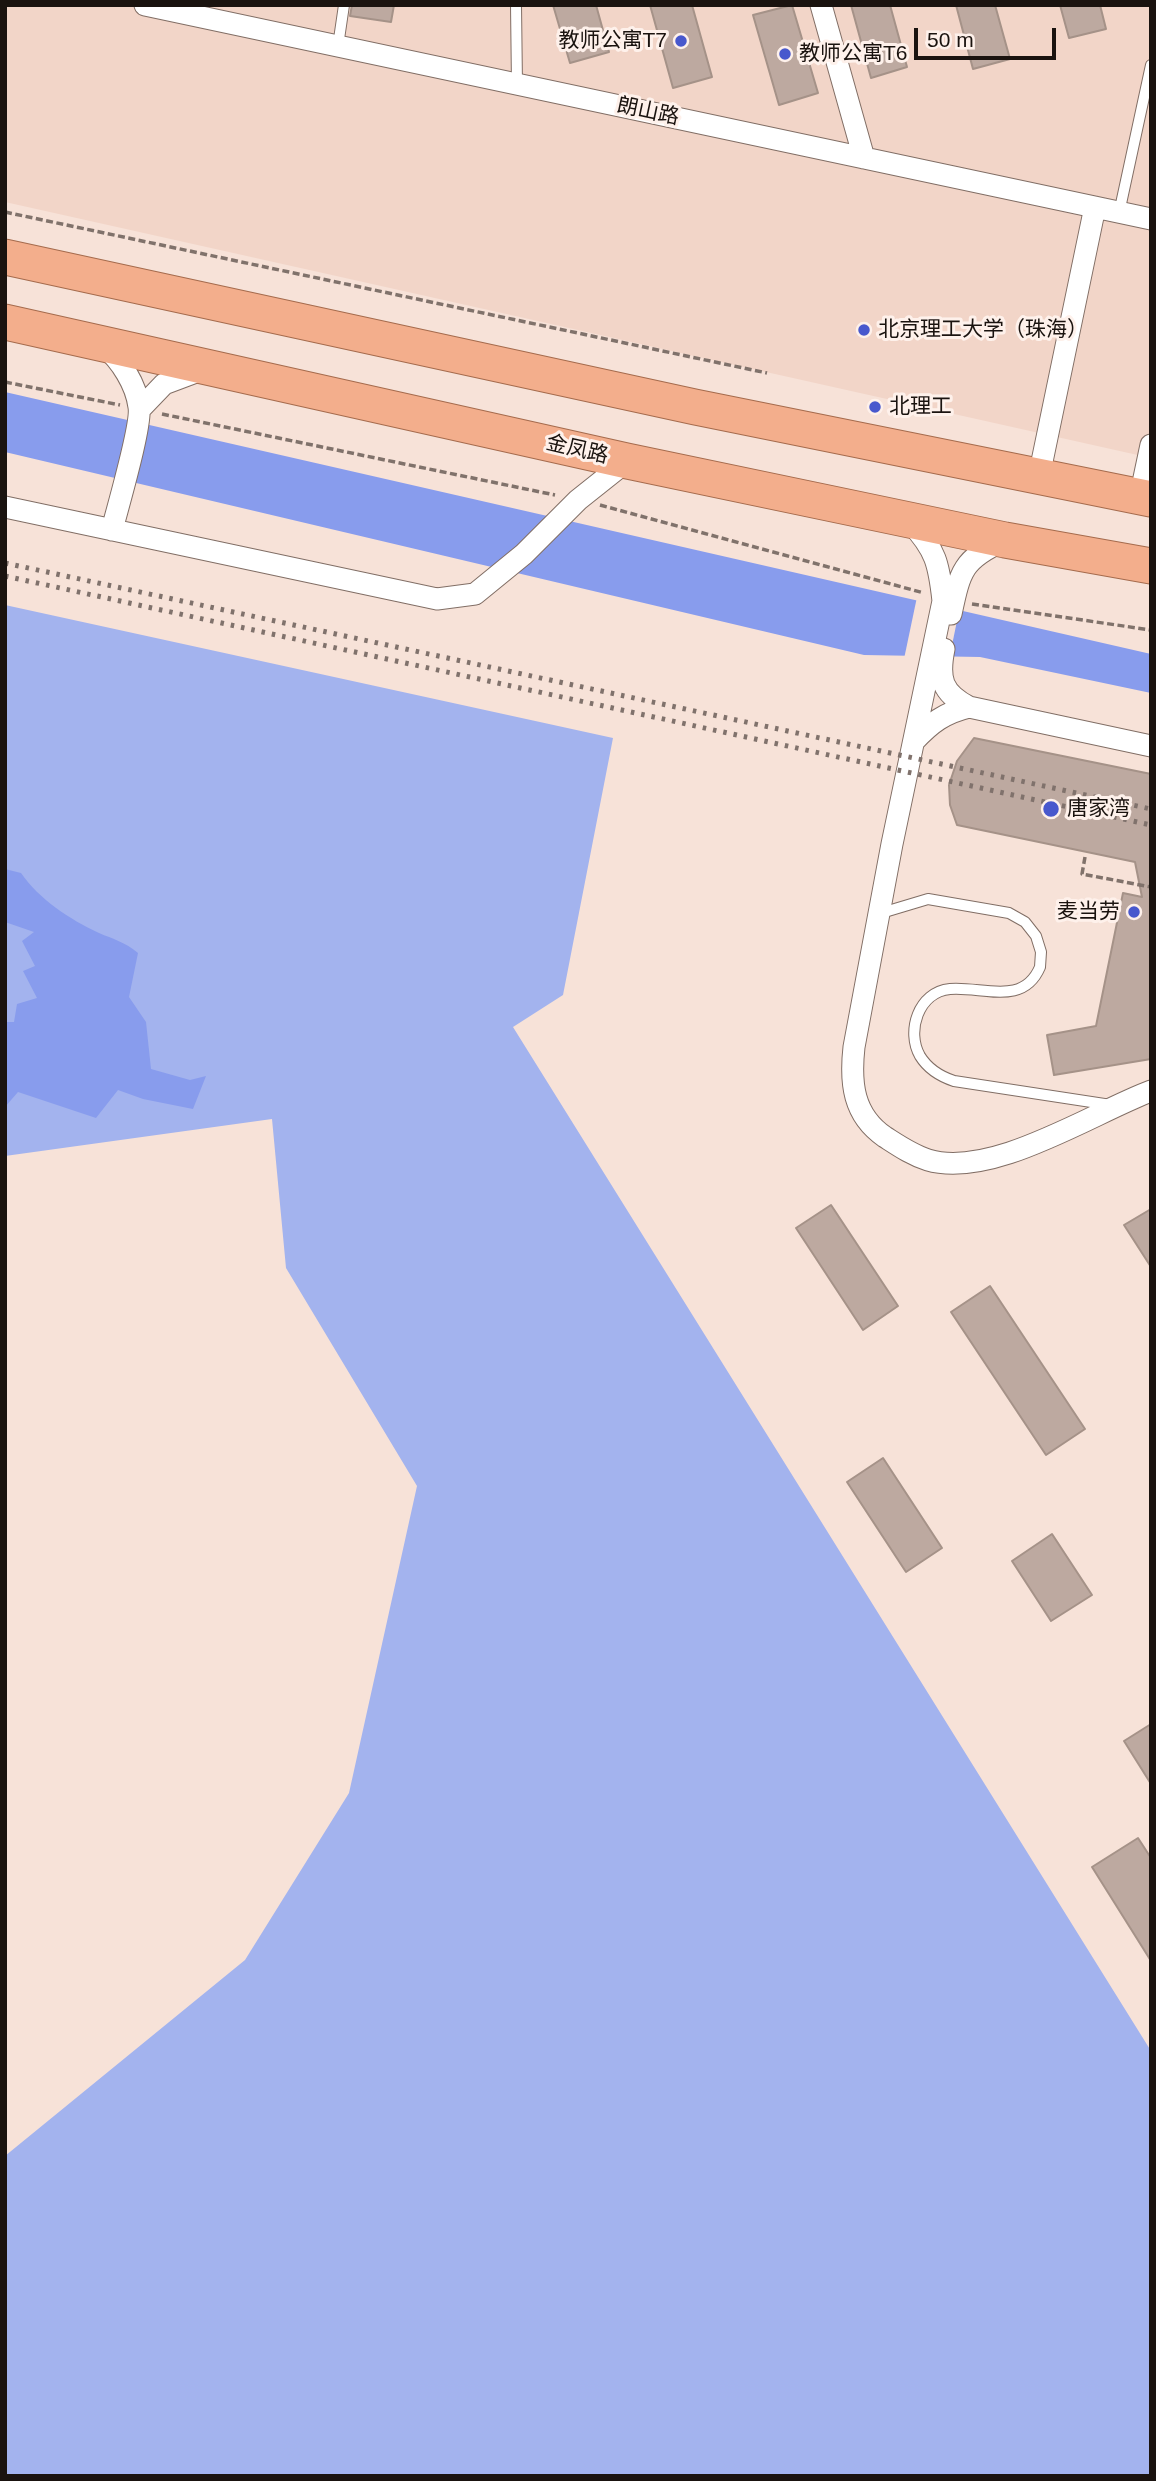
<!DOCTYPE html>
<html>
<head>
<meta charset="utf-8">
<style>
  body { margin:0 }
  #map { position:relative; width:1156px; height:2481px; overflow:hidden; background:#f7e2d8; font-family:Arial,sans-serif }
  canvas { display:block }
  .frame { position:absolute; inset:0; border:7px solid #1a130f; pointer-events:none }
  .scale { position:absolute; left:914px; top:28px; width:142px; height:32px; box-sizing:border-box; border:4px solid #1a130f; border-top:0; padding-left:9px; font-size:21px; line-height:24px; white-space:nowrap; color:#1a130f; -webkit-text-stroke:5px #fef1eb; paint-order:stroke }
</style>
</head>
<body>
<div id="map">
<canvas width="1156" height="2481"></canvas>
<div class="frame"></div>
<div class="scale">50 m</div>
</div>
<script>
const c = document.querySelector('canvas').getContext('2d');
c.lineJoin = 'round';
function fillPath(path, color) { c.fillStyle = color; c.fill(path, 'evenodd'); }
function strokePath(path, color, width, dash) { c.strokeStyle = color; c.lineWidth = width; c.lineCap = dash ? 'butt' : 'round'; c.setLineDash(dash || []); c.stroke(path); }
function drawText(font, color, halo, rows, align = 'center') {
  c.font = font + ' Arial,"Noto Sans SC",sans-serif'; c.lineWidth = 6; c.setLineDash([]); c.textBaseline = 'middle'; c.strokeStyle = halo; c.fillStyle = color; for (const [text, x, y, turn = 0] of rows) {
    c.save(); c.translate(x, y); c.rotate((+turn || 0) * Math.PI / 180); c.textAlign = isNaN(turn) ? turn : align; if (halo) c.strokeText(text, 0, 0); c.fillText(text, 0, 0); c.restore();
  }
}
fillPath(new Path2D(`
  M5 5H1151V458L5 202Z`), '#f2d5c8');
fillPath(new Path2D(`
  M5 605 613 738 563 995 513 1027 1151 2051V2476H5V2156L245 1960 349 1793 417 1486 286 1268 272 1119 5 1156Z`), '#a3b3ee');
fillPath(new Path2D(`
  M5 392 1151 654V693L980 657 864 655 5 452Z
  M5 869 21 873C39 899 69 919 99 933 113 939 125 942 138 953L129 997 146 1022 151 1069 190 1080 206 1076 193 1109 143 1099 118 1090 96 1118 18 1092 5 1107V1022H14L17 1004 37 998 23 971 35 966 22 941 34 932 5 922Z`), '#889ced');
fillPath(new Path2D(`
  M917 597 960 606 949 660 904 659Z`), '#f7e2d8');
const building = new Path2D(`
  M352 5H394L391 22 350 16Z
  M553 5H596L609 52 570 63Z
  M650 5H692L712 77 673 88Z
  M792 5 818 93 779 105 753 15Z
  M851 5H890L907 67 871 78Z
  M956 5H995L1010 59 973 69Z
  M1060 5H1100L1106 29 1069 38Z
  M974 738 1151 774V1059L1054 1075 1047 1035 1096 1026 1123 893 1142 897 1135 862 957 825 950 805 949 785 957 761Z
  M831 1205 898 1306 863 1330 796 1228Z
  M1151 1209V1267L1124 1225Z
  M990 1286 1085 1429 1046 1455 951 1312Z
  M883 1458 942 1548 906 1572 847 1482Z
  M1052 1534 1092 1595 1051 1621 1012 1561Z
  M1151 1724V1784L1124 1741Z
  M1138 1838 1151 1858V1961L1092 1867Z`);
fillPath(building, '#bda9a0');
strokePath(building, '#a59288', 2);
const service = new Path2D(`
  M516 5 517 85
  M338 46 344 5
  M1119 213 1151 65
  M878 914 928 899 1009 913 1025 922 1036 936 1041 952 1040 967C1023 1007 982 986 950 989 918 992 906 1032 920 1056 928 1069 939 1076 954 1081L1111 1105`);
const minor = new Path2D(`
  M145 5 1151 219
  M821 5 864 158
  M104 346C121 361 136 384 139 407 142 425 118 506 112 530
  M140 409 164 384 204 369
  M1039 476 1095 207
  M1140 497 1151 445
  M5 507 437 599 475 594 524 554 578 500 627 461
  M910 522C936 550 939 564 943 601L892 844 854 1047C850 1083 853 1115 885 1137 899 1146 912 1155 928 1160 992 1179 1092 1113 1151 1091
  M951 614C960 571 963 559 1003 541
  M944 649C938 679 942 693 969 707
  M914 741C931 723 944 713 969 707L1151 746`);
const trunk = new Path2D(`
  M5 257 695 407 1151 499
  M5 322 627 461 1005 540 1151 566`);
strokePath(service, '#816e65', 12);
strokePath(minor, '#816e65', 23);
strokePath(trunk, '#a56b4d', 37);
strokePath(new Path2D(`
  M5 212 767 373
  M5 382 120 405
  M162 414 555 495
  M600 505 924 593
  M972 604 1151 630
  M1085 857 1082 874 1151 887`), '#80726b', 3.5, [7, 3.5]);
strokePath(service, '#fff', 10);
strokePath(minor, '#fff', 21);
strokePath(trunk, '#f3ae8c', 35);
strokePath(new Path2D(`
  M5 563 1151 809
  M5 576 1151 825`), '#80726c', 5, [3.5, 7]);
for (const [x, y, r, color] of [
  [681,41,7,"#4858cd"],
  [785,54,7,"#4858cd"],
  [864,330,7,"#4858cd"],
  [875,407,7,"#4858cd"],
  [1051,809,9,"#4858cd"],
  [1134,912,7,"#4858cd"]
]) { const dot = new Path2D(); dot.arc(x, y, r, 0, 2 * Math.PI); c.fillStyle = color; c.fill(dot); strokePath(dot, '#fef1eb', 2.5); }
drawText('21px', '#1a130f', '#fef1eb', [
  ["教师公寓T7",667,41,"right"],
  ["教师公寓T6",799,54],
  ["北京理工大学（珠海）",878,330],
  ["北理工",889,407],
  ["唐家湾",1067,809],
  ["麦当劳",1120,912,"right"]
], 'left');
drawText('21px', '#1a130f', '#fef1eb', [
  ["朗山路",648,112,12],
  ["金凤路",577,450,13]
]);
</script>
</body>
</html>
